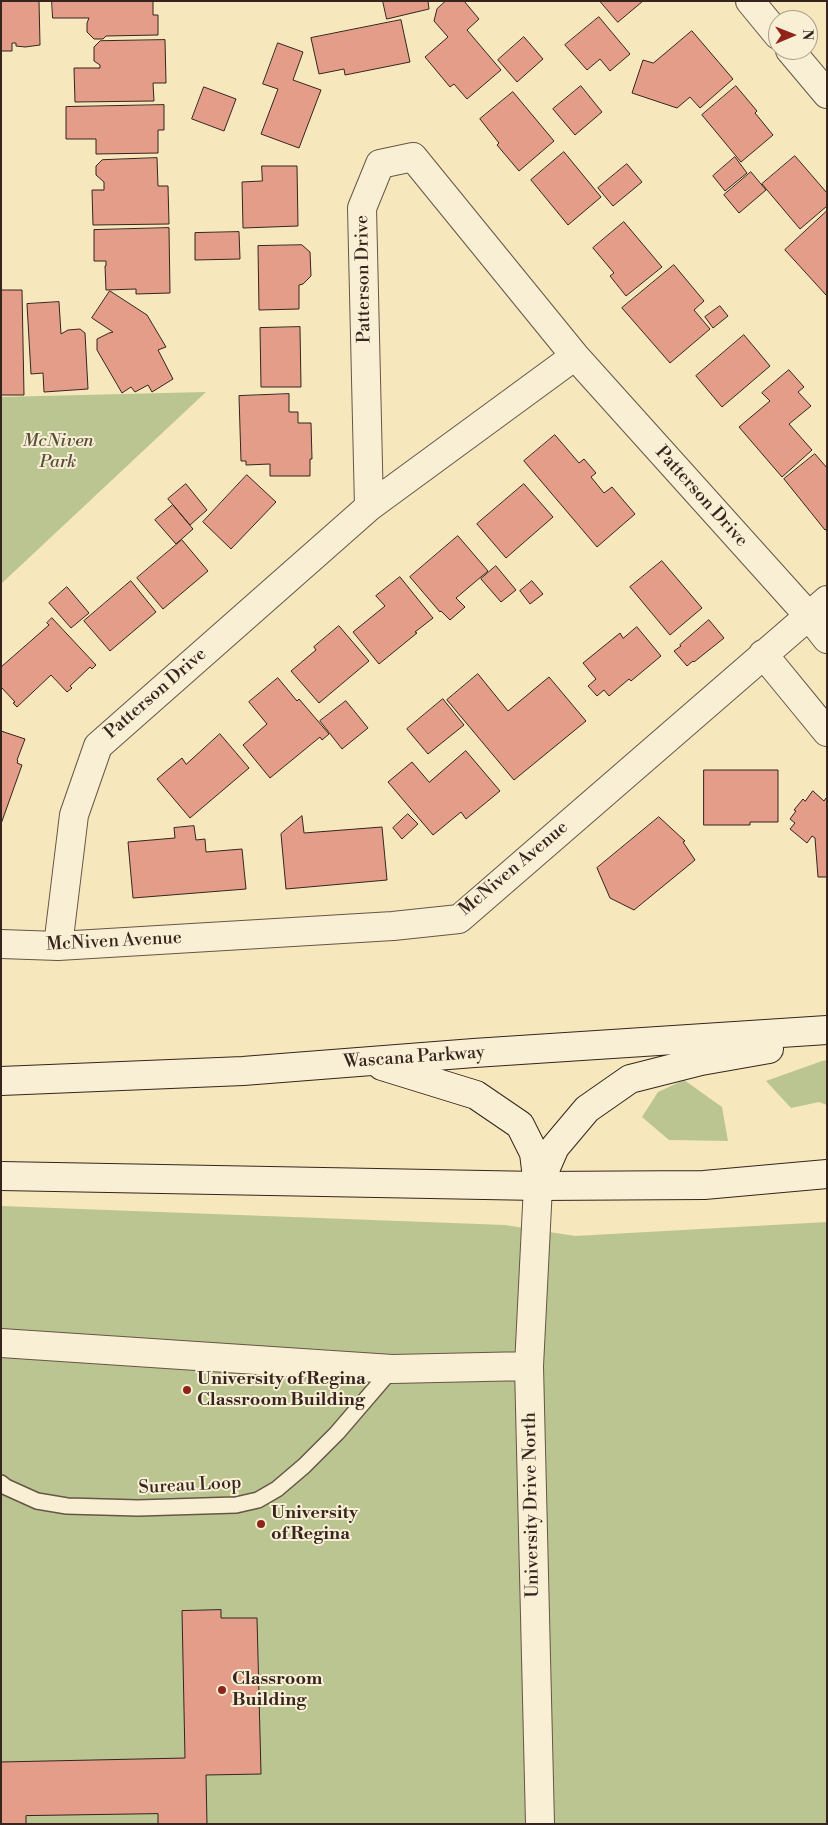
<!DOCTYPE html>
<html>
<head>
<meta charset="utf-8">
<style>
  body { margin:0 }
  #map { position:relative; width:828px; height:1825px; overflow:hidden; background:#f6e7bd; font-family:"Libre Bodoni",serif }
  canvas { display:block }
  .frame { position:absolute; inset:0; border:2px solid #35251e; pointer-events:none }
  .north { position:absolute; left:768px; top:10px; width:50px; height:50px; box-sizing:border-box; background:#f9efd4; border:1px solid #ab9e8b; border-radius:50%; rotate:89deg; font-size:14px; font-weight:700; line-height:20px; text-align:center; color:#35251e }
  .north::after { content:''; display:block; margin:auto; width:18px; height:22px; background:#8f2418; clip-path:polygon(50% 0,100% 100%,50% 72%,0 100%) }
</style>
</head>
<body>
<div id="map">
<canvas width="828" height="1825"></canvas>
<div class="frame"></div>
<div class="north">N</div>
</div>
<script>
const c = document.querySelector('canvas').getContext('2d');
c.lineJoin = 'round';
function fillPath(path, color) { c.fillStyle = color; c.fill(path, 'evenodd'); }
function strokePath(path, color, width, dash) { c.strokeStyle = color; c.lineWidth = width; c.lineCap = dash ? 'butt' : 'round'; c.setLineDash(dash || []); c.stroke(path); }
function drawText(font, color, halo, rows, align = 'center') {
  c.font = font + ' "Libre Bodoni",serif'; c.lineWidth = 4; c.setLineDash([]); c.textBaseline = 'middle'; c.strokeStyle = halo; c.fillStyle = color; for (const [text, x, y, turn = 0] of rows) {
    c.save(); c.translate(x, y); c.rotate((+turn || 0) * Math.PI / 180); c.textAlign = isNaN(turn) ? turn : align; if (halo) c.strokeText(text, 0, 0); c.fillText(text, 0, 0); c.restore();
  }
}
fillPath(new Path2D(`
  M206 392 1 584V397Z
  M827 1060V1105L819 1102 791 1108 766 1081 822 1061Z
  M684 1080 722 1107 728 1141 669 1140 642 1117 658 1092Z
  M1 1206 505 1225 575 1236 827 1222V1824H1Z`), '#bbc592');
const building = new Path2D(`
  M1 1H39L40 45 25 47 16 46V43H12V51H1Z
  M52 1H153V15H158V35L106 36 103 39H94L87 32V23L89 18H53Z
  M383 1H428L429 9 387 19Z
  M446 1H464L479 19 467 30 501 70 467 99 454 84 450 87 425 57 448 37 434 21 437 9Z
  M600 1H643L618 22Z
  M599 17 630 54 610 71 600 59 587 70 565 45Z
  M401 20 410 62 345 75 344 69 319 74 311 38Z
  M692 31 733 79 700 108 690 97 677 108 632 93 643 60 653 63Z
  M524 37 543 59 517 82 498 60Z
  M165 40 166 83H153L154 101 75 102 74 68H100V65L94 61V47L100 41Z
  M278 43 303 52 293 80 321 90 299 148 261 134 278 89 263 84Z
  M581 86 602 112 575 135 553 109Z
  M736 86 757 111 755 113 773 135 741 162 702 115Z
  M204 87 236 99 224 131 192 119Z
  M513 92 554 141 519 171 497 145 499 143 480 119Z
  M164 105V130H158V153L96 154V139H66V107Z
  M564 152 601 197 568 225 531 180Z
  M795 156 827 193V206L800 229 762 184Z
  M735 157 747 173 725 191 713 176Z
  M157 158 158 186H168L169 224 93 225 92 190H104V182L96 175V166L102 160Z
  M627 164 642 182 613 206 598 188Z
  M262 166H297L298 226 243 228 242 182 262 181Z
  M751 172 766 190 739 213 724 195Z
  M827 211V295H826L785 250Z
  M624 222 662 267 626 296 610 276 614 273 593 248Z
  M169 228 170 293 136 294V289L106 290 105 266H106V261H94V230Z
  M239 232 240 259 195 260V233Z
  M302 245 310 252 311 276 303 284 299 285V309L259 310 258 246Z
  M674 265 704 301 694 310 710 329 670 363 622 308Z
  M1 290H22L24 395H1Z
  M110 291 147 315 166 347 158 350 173 379 152 392 148 385 135 392 131 387 122 393 97 350V339L109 333 113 332 92 318Z
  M59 302 61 334 68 330 80 329 85 333 88 389 44 392 43 373 31 374 27 304Z
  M720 306 728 316 713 328 705 317Z
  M300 327 301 387H261L260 328Z
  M744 335 770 366 722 407 696 376Z
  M789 370 804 387 798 392 811 406 789 424 812 450 782 477 739 427 770 401 762 393Z
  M289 394V412H298V423H311L312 459H310V476H270V464L246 465V461H241L239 396Z
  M555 435 579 463 584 459 596 473 591 477 604 493 612 487 635 514 597 547 524 461Z
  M815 454 827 468V529L825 530 784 479Z
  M247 475 276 502 231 549 203 522Z
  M186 484 207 510 190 525 168 499Z
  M524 484 553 517 506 558 477 524Z
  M173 505 193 529 176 544 155 520Z
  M458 536 488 571 456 598 465 607 450 620 441 611 440 612 410 577Z
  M182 540 208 571 163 609 137 578Z
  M662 561 702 608 670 635 630 587Z
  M496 566 516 590 501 602 481 579Z
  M400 577 433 618 415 632 417 633 379 664 353 632 385 606 376 596Z
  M131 581 156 612 110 651 84 621Z
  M532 581 543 594 530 604 520 591Z
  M67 587 89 613 71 628 49 603Z
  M52 618 96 665 92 669 90 667 70 686 72 688 67 692 51 675 17 707 13 703 15 702 1 687V667L49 625 47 623Z
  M709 620 724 638 694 662 693 661 687 666 674 651 681 646 680 645Z
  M339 626 369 661 319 703 291 671 316 650 314 647Z
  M637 627 661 656 631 681 629 679 609 696 604 690 597 696 588 686 596 679 583 663 620 633 623 638Z
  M478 674 508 711 549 677 586 721 514 780 447 700Z
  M278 678 297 701 299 699 329 734 322 740 320 737 270 778 243 745 267 724 249 702Z
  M443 699 464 725 428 754 407 729Z
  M346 701 368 728 342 749 320 721Z
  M1 731 25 739 17 760 18 761 17 763 22 765 1 824Z
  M220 734 249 768 190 818 157 779 182 758 186 764Z
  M466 751 500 791 466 819 461 812 433 835 388 782 412 762 429 782Z
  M704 770H778V822H750V825H704Z
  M813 791 824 801 826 798 827 799V877H818L815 838 812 836 807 843 790 829 795 823 790 819 796 811 794 810 803 799 805 801Z
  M408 814 418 824 402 839 393 828Z
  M302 816 304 833 382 827 387 880 286 889 281 834Z
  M659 817 685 841 683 842 695 860 634 910 610 898 597 868Z
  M194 826 196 840 205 839 206 852 242 849 246 889 133 898 128 842 175 838 174 828Z
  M221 1610V1618H257L261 1774 206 1775 207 1824H1V1762L185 1758 182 1611Z
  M158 1814V1824H26V1816Z`);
fillPath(building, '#e39d89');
strokePath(building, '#35251e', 1);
const lane = new Path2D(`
  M1 1483 6 1487 37 1501 67 1506 138 1508 236 1505 258 1500 277 1489 304 1466 337 1433 392 1369`);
const street = new Path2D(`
  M750 1 778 35
  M790 50 827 94
  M575 356 808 615 827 639
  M763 654 827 732
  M1 944 58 946 393 926 459 919 827 600
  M58 946 74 815 98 746 369 507 575 356 413 157 380 164 362 208 369 507
  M538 1186 529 1366 540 1824
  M1 1343 392 1369 529 1366`);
const secondary = new Path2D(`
  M382 1066 476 1095 520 1125 534 1153 538 1186
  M1 1081 243 1071 474 1053 827 1030
  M1 1176 538 1186 704 1185 827 1174
  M538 1186 555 1147 587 1109 630 1079 701 1061 769 1049`);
strokePath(lane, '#655646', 18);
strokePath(street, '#655646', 30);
strokePath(secondary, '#35251e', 30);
strokePath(lane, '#f9efd4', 15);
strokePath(street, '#f9efd4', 28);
strokePath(secondary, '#f9efd4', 28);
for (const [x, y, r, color] of [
  [187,1390,5,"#8f2418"],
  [261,1524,5,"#8f2418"],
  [222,1690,5,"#8f2418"]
]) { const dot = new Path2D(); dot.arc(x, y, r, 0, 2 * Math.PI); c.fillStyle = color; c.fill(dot); strokePath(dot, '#f9efd4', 2); }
drawText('18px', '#35251e', '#f9efd4', [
  ["Patterson Drive",364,279,-91],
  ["Patterson Drive",701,497,48],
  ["Patterson Drive",156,694,-41],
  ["McNiven Avenue",514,869,-40],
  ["McNiven Avenue",114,942,-3],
  ["Wascana Parkway",414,1058,-4],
  ["Sureau Loop",190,1486,-3],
  ["University Drive North",532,1505,-91]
]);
drawText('italic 18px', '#564d3b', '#f9efd4', [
  ["McNiven",58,442],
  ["Park",58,463]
]);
drawText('bold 18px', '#35251e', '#f9efd4', [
  ["University of Regina",197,1380],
  ["Classroom Building",197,1401],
  ["University",271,1514],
  ["of Regina",271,1535],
  ["Classroom",232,1680],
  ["Building",232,1701]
], 'left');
</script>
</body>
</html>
